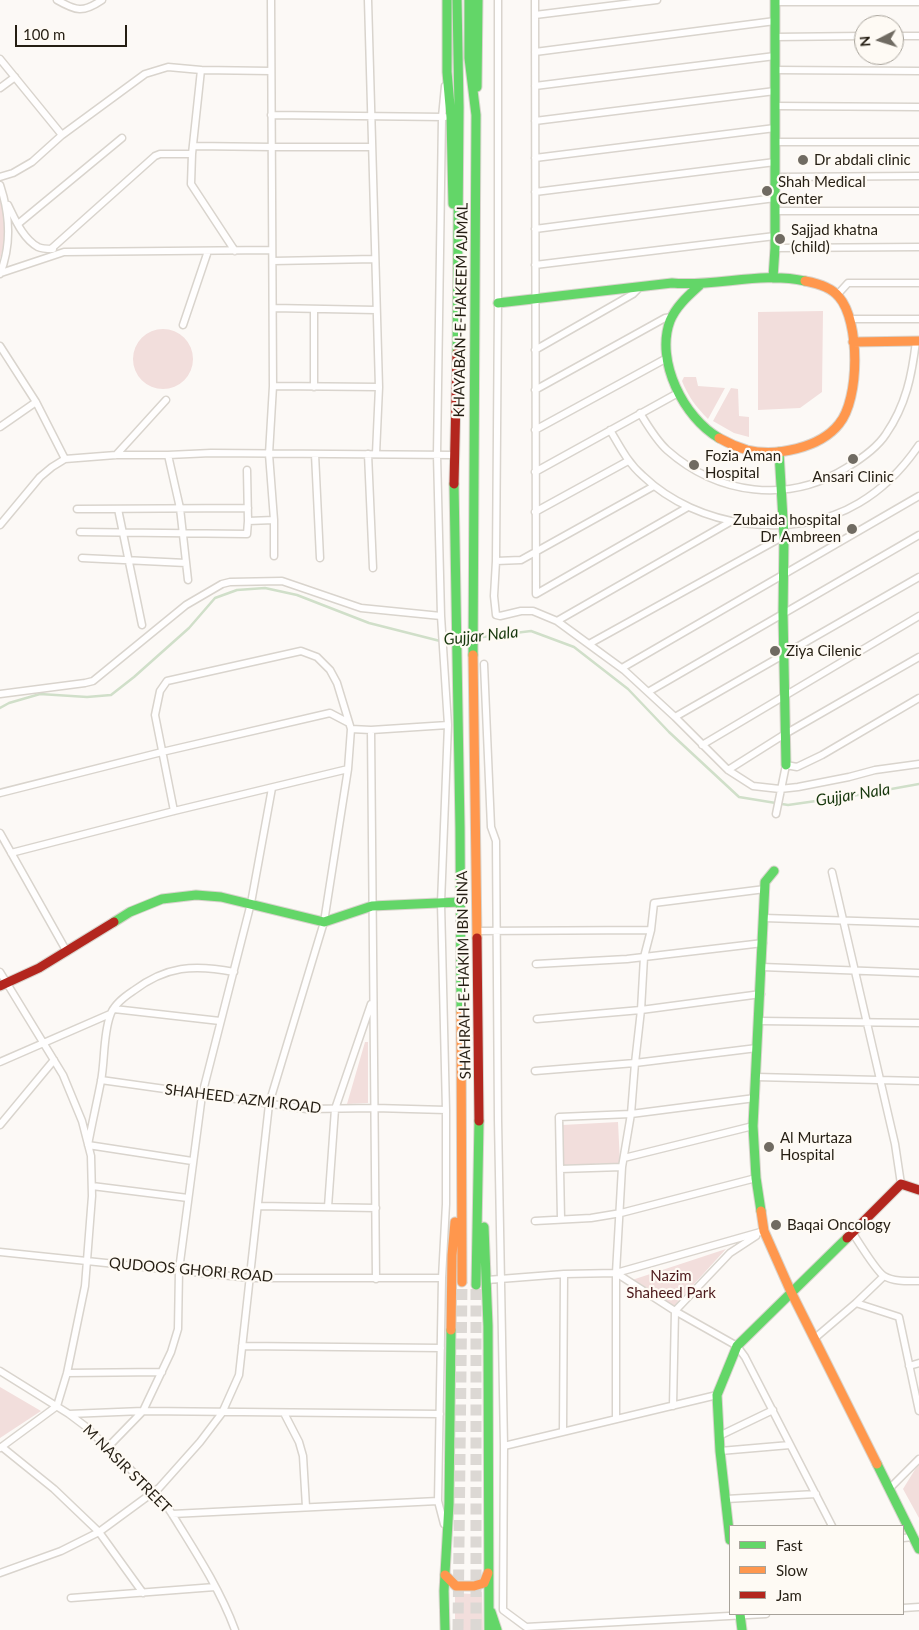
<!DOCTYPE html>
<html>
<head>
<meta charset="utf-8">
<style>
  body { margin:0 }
  #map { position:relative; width:919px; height:1630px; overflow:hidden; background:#fcf9f6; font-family:Lato,sans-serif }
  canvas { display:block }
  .legend { position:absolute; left:729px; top:1525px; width:175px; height:90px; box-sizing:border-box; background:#fefaf4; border:1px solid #a7a29a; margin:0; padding:6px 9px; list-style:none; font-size:15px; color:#251e13 }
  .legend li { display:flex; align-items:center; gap:10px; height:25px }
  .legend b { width:25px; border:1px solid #a7a29a }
  .north { position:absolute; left:854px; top:15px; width:50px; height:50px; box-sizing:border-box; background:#fefaf4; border:1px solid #a7a29a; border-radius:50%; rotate:265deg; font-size:14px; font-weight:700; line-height:20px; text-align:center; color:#251e13 }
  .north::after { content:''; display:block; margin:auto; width:18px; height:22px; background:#706b62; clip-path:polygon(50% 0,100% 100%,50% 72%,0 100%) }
  .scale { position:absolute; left:15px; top:25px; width:112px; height:22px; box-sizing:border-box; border:2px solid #251e13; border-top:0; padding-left:6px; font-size:15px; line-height:18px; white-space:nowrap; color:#251e13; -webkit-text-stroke:4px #fefaf4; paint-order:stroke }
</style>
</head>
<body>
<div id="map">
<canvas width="919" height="1630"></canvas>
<ul class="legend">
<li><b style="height:6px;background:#63d668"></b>Fast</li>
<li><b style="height:6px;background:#ff974d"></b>Slow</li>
<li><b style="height:6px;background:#b3261e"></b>Jam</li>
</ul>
<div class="north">N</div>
<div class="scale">100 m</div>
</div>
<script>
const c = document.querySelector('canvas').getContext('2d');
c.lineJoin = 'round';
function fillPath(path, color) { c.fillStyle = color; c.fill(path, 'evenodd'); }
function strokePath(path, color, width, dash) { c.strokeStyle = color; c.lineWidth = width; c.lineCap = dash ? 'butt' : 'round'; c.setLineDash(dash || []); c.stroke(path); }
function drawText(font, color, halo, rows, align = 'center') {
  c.font = font + ' Lato,sans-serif'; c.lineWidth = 4.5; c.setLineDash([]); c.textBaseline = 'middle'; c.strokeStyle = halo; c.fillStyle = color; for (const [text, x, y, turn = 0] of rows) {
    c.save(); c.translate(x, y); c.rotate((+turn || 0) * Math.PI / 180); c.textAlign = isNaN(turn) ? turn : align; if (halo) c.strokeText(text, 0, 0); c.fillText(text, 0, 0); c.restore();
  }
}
fillPath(new Path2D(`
  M0 195C9 210 6 242 0 259Z
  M823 311 822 392 800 408 758 410V312Z
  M133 359a30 30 0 1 1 60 0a30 30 0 1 1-60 0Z
  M684 377H696L698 386 725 388 708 419C696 407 688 396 682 381Z
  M731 388 738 389 739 416 749 417V437L734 433 713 421Z
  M365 1042H368V1103L347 1104Z
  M618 1122 620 1163 564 1165 562 1125Z
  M726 1249 674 1306 632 1280Z
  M0 1387 41 1411 0 1438Z
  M919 1463V1518L903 1489Z
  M482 1592 483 1630H455V1593L472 1594Z`), '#f2dedc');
strokePath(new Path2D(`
  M475 638 531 631 574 647 628 689 669 732 739 797 788 805 858 795 919 784
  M0 708 9 703 40 694 87 697 111 695 134 677 189 628 215 598 237 590 265 588 297 595 369 623 444 642 454 641`), '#d0dfc9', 2.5);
strokePath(new Path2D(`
  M458 1630 462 1282
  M476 1630V1285`), '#dcd8d4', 11, [11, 5.5]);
const street = new Path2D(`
  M57 0C76 11 83 13 102 0
  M271 0 273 386 269 454 274 520V556
  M368 0 379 387 376 454
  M498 0V303L496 561 494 596 496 615 500 616 521 611H533L557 621 624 670 675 717 728 770 753 786 780 789 798 787 849 777 875 770 919 764
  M535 0 536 594 688 507
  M775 2H919
  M535 15 657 0
  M894 36H919
  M775 37 864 36
  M535 52 775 21
  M0 59 62 135
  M201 70 192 154 191 184 235 251
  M775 70 919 71
  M535 86 775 56
  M0 88 15 77
  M775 106 919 107
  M271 115 445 117
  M535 121 775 91
  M775 142H919
  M193 146 272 147H372
  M535 158 775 128
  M0 177 13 173 32 162 62 135 145 74 168 67 201 70 271 71
  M775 177 919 176
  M0 185C10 215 12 244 0 274
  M535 192 775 162
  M8 205C15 219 23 239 38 247 42 249 48 249 53 249
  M775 211H919
  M18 224 122 138
  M535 229 775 198
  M775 248 919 247
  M51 249 155 156 160 154H192
  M273 261 375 259
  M535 265 775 236
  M1 273 64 252 272 250
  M838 294 848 283H919
  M273 308 376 310
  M314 309V387
  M851 319H919
  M183 325 208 251
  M0 346 36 402 65 459
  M535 350 633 294 640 287
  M273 386 379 387
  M535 390 665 318 672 317
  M640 413C648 426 656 440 667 450 718 495 788 504 846 468 861 459 877 448 886 434 906 405 912 375 916 341
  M0 427 36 402
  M535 430 667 358
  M610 430C620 447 628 463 643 476 697 528 794 542 859 503 883 489 904 467 919 445
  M315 454 320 558
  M368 454 373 568
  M116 455 166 400
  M168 455 180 508 188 580
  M247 470 248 521 274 520
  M535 472 678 393
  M77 509 248 508
  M118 509 142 625
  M535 512 628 461
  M0 525 40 477 52 467 65 459 116 455H168L211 453 454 455
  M80 532 247 534 248 521
  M82 558 186 563
  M496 561 521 560 654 486
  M557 621 730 522
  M589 644 784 536
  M484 664 491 827 496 841 498 1120 504 1446 503 1610 526 1627 766 1614
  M622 668 919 496
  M648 692 919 535
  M0 694 85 683 93 681 186 605 222 584 230 582 282 581 361 608 441 616
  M675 717 919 577
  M351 729 371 730 448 725
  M371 730 376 1279
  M702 745 919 616
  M728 770 785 734 919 657
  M0 793 162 752 330 713 349 723
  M776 814 786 765 797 767 822 755 919 698
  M0 833 67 952
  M11 853 174 811 348 769
  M832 872 895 1144 901 1184
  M764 918 919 923
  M477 931 651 930
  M536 964 627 959 763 943
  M762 967 919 973
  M0 972 63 1075 82 1121 91 1156 92 1196 85 1286 67 1373 57 1406
  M114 1009 220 1021
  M537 1019 641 1010 761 994
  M760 1021 919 1023
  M0 1062 110 1014
  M535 1071 635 1063 757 1048
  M756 1077 919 1081
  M101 1080 307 1109 375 1108 446 1110
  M0 1125 54 1060
  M624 1158 753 1126
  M192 1161 88 1145C92 1123 97 1102 101 1081 105 1060 103 1036 110 1016 113 1005 124 997 133 991 166 966 194 964 234 972
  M560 1169 622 1167
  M92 1186 188 1198
  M258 1206 376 1208
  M328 1207 335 1109 371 1004
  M561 1219 559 1117 631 1114 755 1098
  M535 1221 591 1218 621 1213 756 1178
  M852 1232C858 1241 876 1271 884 1276 894 1282 908 1281 919 1281
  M0 1252 250 1278H442
  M616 1273 675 1311 737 1346 745 1357 832 1526
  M487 1280 564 1274 616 1273 764 1231
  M856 1303 899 1317 919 1411
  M815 1338 856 1303 884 1276
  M242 1346 441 1348
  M909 1366 919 1363
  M0 1371 69 1414 85 1426 130 1469 168 1508 172 1514C195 1551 220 1589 235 1630
  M67 1373 162 1372
  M673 1406 675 1311 730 1253 756 1236
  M284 1413 299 1442 303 1456 306 1507
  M69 1414 143 1411 440 1414
  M616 1419V1273L622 1167 631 1114 635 1063 641 1010 644 957 651 930 654 903 765 889
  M563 1431 564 1274
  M719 1436 773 1410
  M504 1446 717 1395
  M2 1447 54 1489 99 1532 143 1593
  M108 1447 143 1411 171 1352 178 1329 179 1270 202 1095 251 903 272 788
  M0 1448 57 1406
  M720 1451 790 1445
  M889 1489 919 1459
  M726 1499 816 1494
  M172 1514 438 1501
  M444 1524 438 1501 442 1278 446 1204V1110L441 903 448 725 441 616 437 455 442 117 445 86
  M903 1538 913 1537
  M0 1573 61 1551 99 1532 159 1488 200 1442 222 1413 239 1375 269 1104 324 922 348 769 351 729 337 683 330 670 317 657 301 651 167 681 160 691 155 715 174 811
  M71 1598 215 1587
  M903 1608 919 1607`);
const fast = new Path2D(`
  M447 0V72L451 117 453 204
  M457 0 459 107 457 353
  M469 0V58L476 115 473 655
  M477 87 478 0
  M773 278 775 248V0
  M700 285C689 295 676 306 670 321 655 361 684 418 719 438
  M498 303 672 283C716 287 761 271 805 281
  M779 452 784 536 783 614 786 765
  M454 484 460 828 461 1011
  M114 922 130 912 162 899 196 895 221 897 324 922 372 906 460 902
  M761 1211 756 1178 753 1126 765 882 774 871
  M484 1227 488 1326 489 1630
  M476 1285 479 1121
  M877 1464 919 1549
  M730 1540 720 1451 717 1395 737 1346 847 1238
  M491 1612 497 1630
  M740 1614 742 1630
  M445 1630 444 1591 449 1504 451 1330`);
const slow = new Path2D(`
  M853 342 919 341
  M719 438C728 443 737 447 747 450 776 457 820 448 839 424 860 399 860 321 839 297 832 288 816 283 805 281
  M473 655 477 938
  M461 1011 462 1282
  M761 1211 764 1231 791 1292 877 1464
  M451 1330 452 1255 455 1222
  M445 1575 456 1586H474L484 1583 488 1573`);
const jam = new Path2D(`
  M454 484 457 353
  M477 938 479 1121
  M0 986 39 968 114 922
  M847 1238 901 1184 919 1190`);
strokePath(street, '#d9d4cd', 9);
strokePath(fast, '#d9d4cd', 11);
strokePath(slow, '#d9d4cd', 11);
strokePath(jam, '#d9d4cd', 11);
strokePath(street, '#fffefe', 6);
strokePath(fast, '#63d668', 9);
strokePath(slow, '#ff974d', 9);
strokePath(jam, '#b3261e', 9);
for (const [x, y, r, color] of [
  [803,160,6,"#706b62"],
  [767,191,6,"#706b62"],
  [780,239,6,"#706b62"],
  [853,459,6,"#706b62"],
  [694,465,6,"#706b62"],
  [852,529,6,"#706b62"],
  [775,651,6,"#706b62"],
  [769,1147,6,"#706b62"],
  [776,1225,6,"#706b62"]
]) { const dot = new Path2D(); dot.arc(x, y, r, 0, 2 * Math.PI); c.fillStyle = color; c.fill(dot); strokePath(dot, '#fefaf4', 2); }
drawText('15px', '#251e13', '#fefaf4', [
  ["Dr abdali clinic",814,160],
  ["Shah Medical",778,182],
  ["Center",778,199],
  ["Sajjad khatna",791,230],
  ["(child)",791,247],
  ["Fozia Aman",705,456],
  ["Hospital",705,473],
  ["Ansari Clinic",853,477,"center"],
  ["Zubaida hospital",841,520,"right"],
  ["Dr Ambreen",841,537,"right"],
  ["Ziya Cilenic",786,651],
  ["Al Murtaza",780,1138],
  ["Hospital",780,1155],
  ["Baqai Oncology",787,1225]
], 'left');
drawText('15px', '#251e13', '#fefaf4', [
  ["KHAYABAN-E-HAKEEM AJMAL",461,310,-89],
  ["SHAHRAH-E-HAKIM IBN SINA",464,975,-91],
  ["SHAHEED AZMI ROAD",243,1099,7],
  ["QUDOOS GHORI ROAD",191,1270,5],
  ["M NASIR STREET",127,1469,45]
]);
drawText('15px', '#4d1a1c', '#fefaf4', [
  ["Nazim",671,1276],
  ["Shaheed Park",671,1293]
]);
drawText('italic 16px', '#17370d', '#fefaf4', [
  ["Gujjar Nala",481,636,-6],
  ["Gujjar Nala",853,795,-9]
]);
</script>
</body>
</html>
